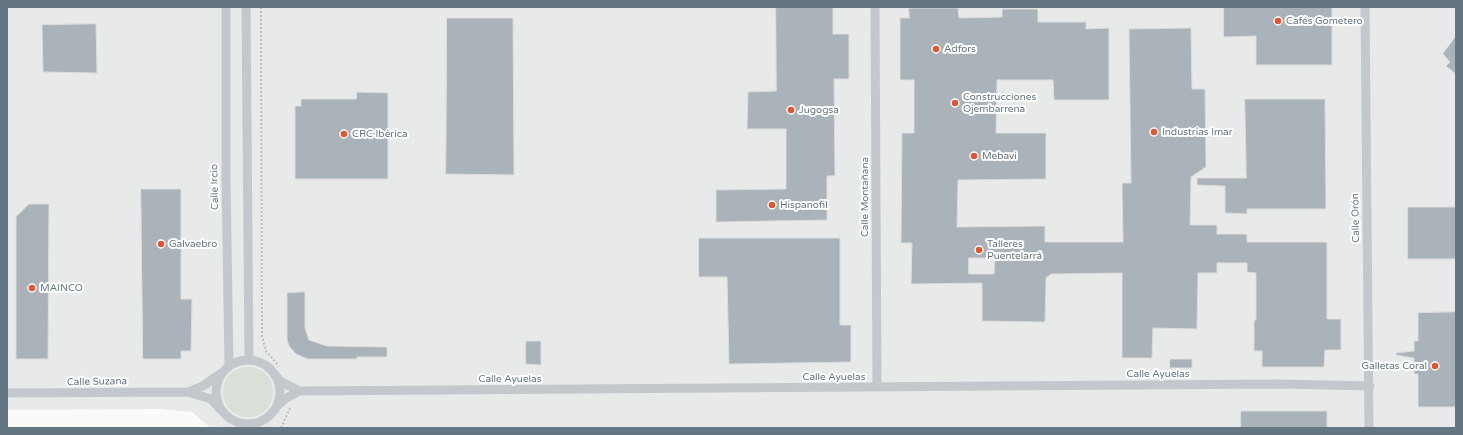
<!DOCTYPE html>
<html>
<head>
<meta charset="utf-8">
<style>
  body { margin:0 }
  #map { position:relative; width:1463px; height:435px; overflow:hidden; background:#fafaf8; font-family:"Varela Round",sans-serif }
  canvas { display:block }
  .frame { position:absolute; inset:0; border:8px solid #657683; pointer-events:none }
</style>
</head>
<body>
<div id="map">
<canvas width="1463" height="435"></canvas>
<div class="frame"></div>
</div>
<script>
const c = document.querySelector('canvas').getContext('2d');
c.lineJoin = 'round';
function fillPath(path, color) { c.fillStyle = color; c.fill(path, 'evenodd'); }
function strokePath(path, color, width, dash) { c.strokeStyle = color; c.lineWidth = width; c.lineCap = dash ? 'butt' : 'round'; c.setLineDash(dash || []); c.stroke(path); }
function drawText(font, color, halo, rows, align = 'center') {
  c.font = font + ' "Varela Round",sans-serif'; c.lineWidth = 4; c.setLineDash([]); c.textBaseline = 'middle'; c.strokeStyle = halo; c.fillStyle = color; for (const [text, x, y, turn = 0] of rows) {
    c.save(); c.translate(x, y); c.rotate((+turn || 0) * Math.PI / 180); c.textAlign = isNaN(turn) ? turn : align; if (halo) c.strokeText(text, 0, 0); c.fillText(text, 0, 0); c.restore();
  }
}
fillPath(new Path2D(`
  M7 7H1456V428H211L192 412 159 409 7 410Z`), '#e8e9e9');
fillPath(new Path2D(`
  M223 392a25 25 0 1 1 50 0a25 25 0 1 1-50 0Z`), '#dadfd7');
const building = new Path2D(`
  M776 7H833V34H849V79H834L835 176H827V220L716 222V190L786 189V129H747L748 92 776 91Z
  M1224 7H1332V65H1256V36L1224 37Z
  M909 8H958L959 18 1002 17V9H1038V22H1086V29L1109 28V100H1054L1053 80H997L996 133H1046V179L958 180 957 227 1045 226V242H1123L1122 183H1131L1129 29 1191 28 1192 89H1205L1206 167 1191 177 1190 225H1217V234H1247V242H1327V319H1341V350H1325L1324 367H1262V351H1254V320H1256V273L1247 272V263H1217V273H1198L1197 329 1153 328 1152 358H1122V273L1051 274 1046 278 1045 322 982 321V283L911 284 912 243H901L902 133H914V80H900V18H909ZM969 258H995L994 274H969Z
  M447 18H513L514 175 446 174Z
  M96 24 97 73 43 72 42 25Z
  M1456 36V74L1446 66 1450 62 1443 54Z
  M357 92 388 93V179H295V106H301V99H356Z
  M1245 99H1325L1326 209H1247V214L1225 213V186L1197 185V178H1246Z
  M141 189H181V299H192L191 351H181V359H143Z
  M29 204H49L48 359H16V217Z
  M1408 207H1456V259H1408Z
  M699 238H840V325H851V362L729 364 727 277H699Z
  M305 292V328L309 340 327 346 387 347V357H357V359H307L296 354 289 346 287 340V293Z
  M1456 312V407H1418V374H1414V358L1396 355V353L1414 351V341H1418V313Z
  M526 341H541V365L526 364Z
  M1170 359H1192V368H1170Z
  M1241 411H1327V428H1241Z`);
fillPath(building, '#aab3b9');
strokePath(building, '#dcdcda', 1);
strokePath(new Path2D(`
  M261 7 262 336 266 351 279 366
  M281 428 290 408`), '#bbbfc2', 2, [2, 2]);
strokePath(new Path2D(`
  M226 7V178L229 366
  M246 7 249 360
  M875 7 877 387
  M1365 7 1369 428
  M216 392a32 32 0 1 1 64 0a32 32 0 1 1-64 0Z
  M274 374 280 381 299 391 1279 384 1370 386
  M188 392 203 386 220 374
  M7 393 188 392 211 399 221 410
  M277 406 285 399 299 391`), '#c3c8cc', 9);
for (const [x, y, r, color] of [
  [1278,21,4,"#e4572e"],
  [936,49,4,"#e4572e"],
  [955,103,4,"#e4572e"],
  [791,110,4,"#e4572e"],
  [1154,132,4,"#e4572e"],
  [344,134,4,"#e4572e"],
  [974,156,4,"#e4572e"],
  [772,205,4,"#e4572e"],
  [161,244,4,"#e4572e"],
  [979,250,4,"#e4572e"],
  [32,288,4,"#e4572e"],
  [1435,366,4,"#e4572e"]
]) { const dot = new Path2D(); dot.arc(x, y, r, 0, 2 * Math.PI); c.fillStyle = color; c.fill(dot); strokePath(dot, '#fff', 1.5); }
drawText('10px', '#657683', '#fff', [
  ["Cafés Gometero",1286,21],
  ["Adfors",944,49],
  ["Construcciones",963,97],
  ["Ojembarrena",963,109],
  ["Jugogsa",799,110],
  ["Industrias Imar",1162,132],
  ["CRC Ibérica",352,134],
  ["Mebavi",982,156],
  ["Hispanofil",780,205],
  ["Galvaebro",169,244],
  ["Talleres",987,244],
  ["Puentelarrá",987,256],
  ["MAINCO",40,288],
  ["Galletas Coral",1427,366,"right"]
], 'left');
drawText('10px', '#657683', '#fff', [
  ["Calle Ircio",215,187,-91],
  ["Calle Montañana",865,197,-90],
  ["Calle Orón",1356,218,-91],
  ["Calle Ayuelas",1158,374],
  ["Calle Ayuelas",834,377],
  ["Calle Ayuelas",510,379],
  ["Calle Suzana",97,382,-1]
]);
</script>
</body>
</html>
